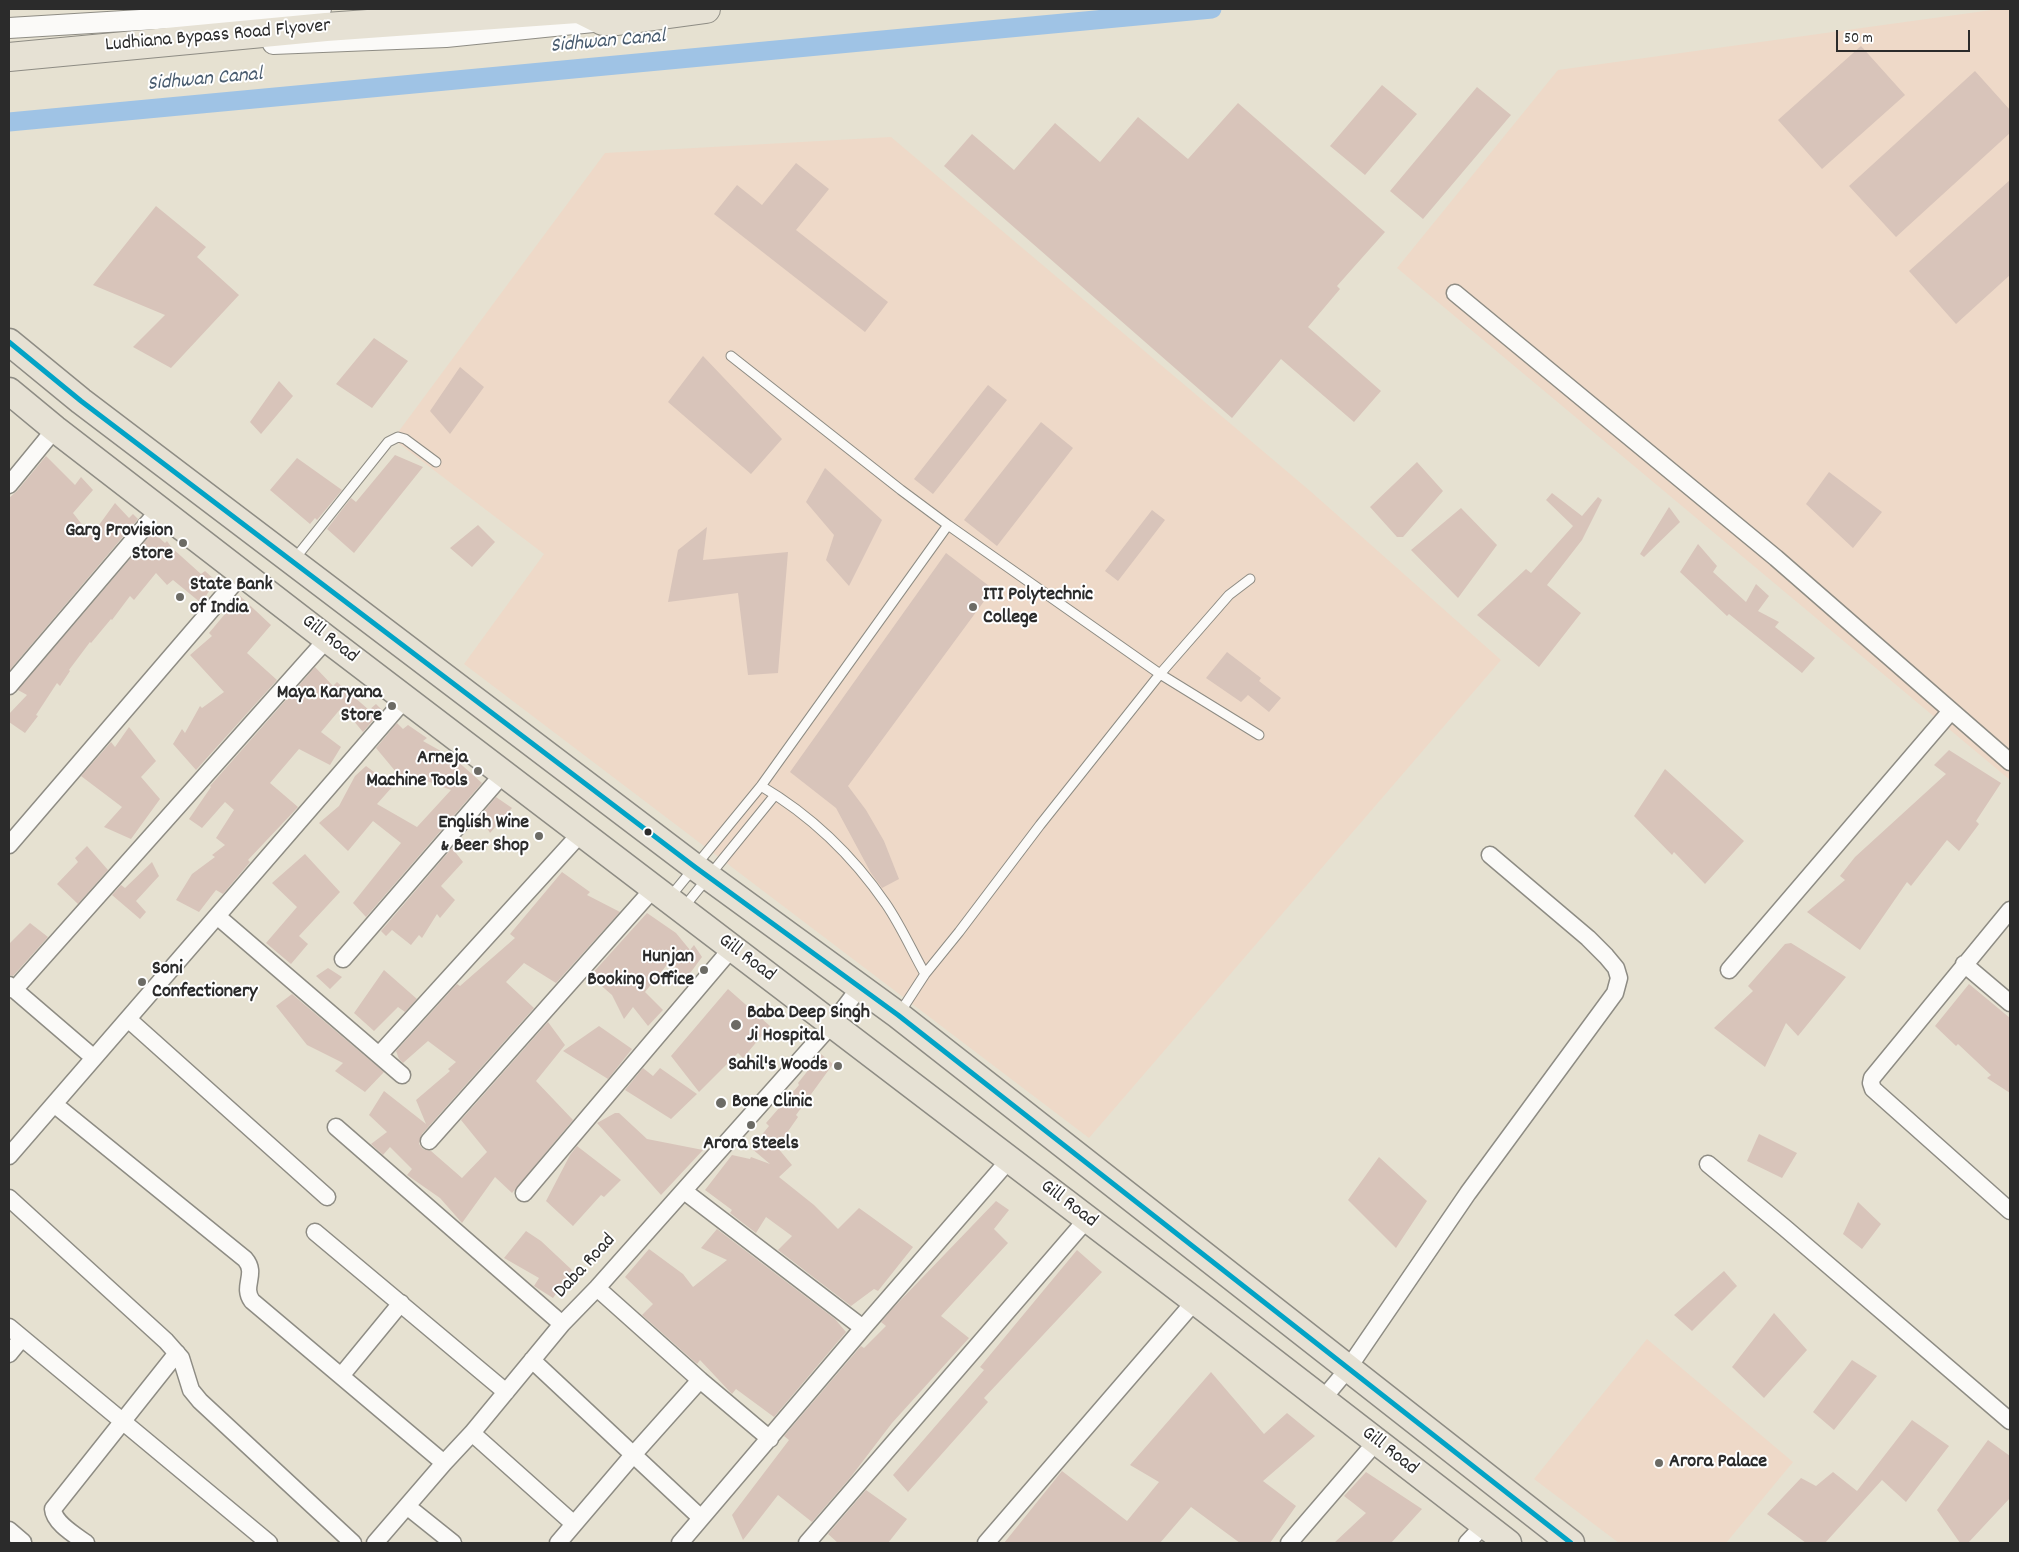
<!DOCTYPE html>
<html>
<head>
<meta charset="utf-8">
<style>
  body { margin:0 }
  #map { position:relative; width:2019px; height:1552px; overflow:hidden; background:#e6e1d1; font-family:Dekko,sans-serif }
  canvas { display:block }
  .frame { position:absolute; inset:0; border:10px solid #2b2b2b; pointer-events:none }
  .scale { position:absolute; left:1836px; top:30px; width:134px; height:22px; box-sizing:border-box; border:2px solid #2b2b2b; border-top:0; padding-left:6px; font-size:15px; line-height:18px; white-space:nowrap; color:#2b2b2b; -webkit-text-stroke:4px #fff; paint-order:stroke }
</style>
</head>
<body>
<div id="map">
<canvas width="2019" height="1552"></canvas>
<div class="frame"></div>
<div class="scale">50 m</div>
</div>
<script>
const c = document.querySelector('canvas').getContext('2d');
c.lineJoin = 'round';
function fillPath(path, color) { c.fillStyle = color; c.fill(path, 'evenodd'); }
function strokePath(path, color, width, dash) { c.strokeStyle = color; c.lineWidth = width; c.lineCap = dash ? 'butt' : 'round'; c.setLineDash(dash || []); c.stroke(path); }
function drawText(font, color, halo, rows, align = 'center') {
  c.font = font + ' Dekko,sans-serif'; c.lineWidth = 4; c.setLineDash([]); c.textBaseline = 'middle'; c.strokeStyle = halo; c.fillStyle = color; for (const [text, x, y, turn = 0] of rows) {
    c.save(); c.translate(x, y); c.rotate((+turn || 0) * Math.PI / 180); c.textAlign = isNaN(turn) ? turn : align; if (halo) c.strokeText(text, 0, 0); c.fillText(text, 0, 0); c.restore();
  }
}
fillPath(new Path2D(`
  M1999 9H2010V780L1397 268 1558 70Z
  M891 137 1309 490 1501 660 1089 1138 464 664 544 554 393 439 605 153Z
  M1647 1339 1793 1462 1726 1543H1619L1534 1479Z`), '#eed9c8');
strokePath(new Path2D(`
  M9 122 1212 9`), '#9fc3e5', 19);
fillPath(new Path2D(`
  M1861 46 1905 95 1822 169 1778 120Z
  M1975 71 2010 110V133L1896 237 1849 186Z
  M1382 85 1417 114 1365 175 1330 146Z
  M1477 87 1511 115 1423 219 1390 191Z
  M1238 103 1385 232 1337 286 1340 289 1308 327 1381 391 1354 422 1281 359 1232 418 944 166 972 134 1014 170 1055 123 1100 162 1138 117 1188 159Z
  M796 163 829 189 796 230 888 302 865 332 714 214 737 185 762 205Z
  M2010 180V275L1956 324 1909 271Z
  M156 206 206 247 197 257 239 295 171 368 133 347 165 315 93 285Z
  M374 338 408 361 372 408 336 384Z
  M703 356 782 439 751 474 668 402Z
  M460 367 484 387 450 434 430 411Z
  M279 381 293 396 261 434 250 422Z
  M988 385 1007 400 933 494 914 479Z
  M1041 422 1073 448 997 546 964 520Z
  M395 455 423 467 354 553 327 529 351 498 356 502Z
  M46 456 75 485 81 477 93 490 73 513 91 536 115 503 129 518 133 514 138 519 9 671V498L17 491Z
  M297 458 342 490 317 520 315 518 310 524 270 490Z
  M1417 462 1443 491 1403 537H1397L1370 507Z
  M825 468 882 520 849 586 826 560 834 535 806 502Z
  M1829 472 1882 512 1853 548 1806 504Z
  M1552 493 1582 516 1598 497 1602 500 1582 540 1547 585 1581 613 1539 667 1477 615 1526 569 1531 573 1573 526 1546 500Z
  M1669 507 1680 522 1644 557 1640 554Z
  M1461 508 1497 545 1458 598 1411 550Z
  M1152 510 1165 520 1118 581 1105 571Z
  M478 525 495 542 472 567 450 548Z
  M707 527 703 560 788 552 778 673 748 675 738 593 668 602 678 550Z
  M153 532 165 543 167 541 172 548 201 574 205 571 216 581 201 603 173 580 167 585 156 573 134 600 130 596 112 620 111 619 91 643 90 642 69 670 70 671 60 686 57 683 36 715 38 716 25 733 9 722V714L27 695 18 690Z
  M1698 544 1717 566 1713 572 1746 602 1756 584 1769 596 1758 611 1779 622 1775 627 1815 658 1802 673 1729 614 1727 616 1680 572Z
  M946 553 993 589 848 786 866 810 884 841 899 879 882 888 871 873 836 808 790 772Z
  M240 596 271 625 247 653 277 680 196 770 173 744 182 729 185 733 200 706 202 708 224 692 190 655 212 636 209 633Z
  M1227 652 1261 678 1259 681 1281 698 1269 712 1248 695 1241 702 1206 678Z
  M315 667 333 686 337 682 369 710 376 704 382 710 363 732 342 707 321 732 341 747 330 765 299 749 270 783 298 807 248 860 250 862 223 894 216 890 199 912 176 900 192 874 215 857 212 855 225 845 216 838 234 810 225 802 202 828 189 819 211 787 210 786Z
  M397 723 403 729 408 725 427 738 423 741 455 759 482 783 366 917 353 903 401 843 373 821 348 851 319 823 339 806 355 776 366 766 393 786 377 804 417 827 451 790 405 773 401 778 376 748Z
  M129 727 156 761 141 777 160 799 131 839 104 827 122 807 81 776 111 742 115 747Z
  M1949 750 2001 783 1976 821 1979 824 1959 851 1947 840 1911 886 1907 882 1860 950 1807 912 1845 880 1840 876 1855 857 1946 774 1934 765Z
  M1665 769 1744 841 1705 884 1674 852 1672 855 1634 816Z
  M496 797 512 808 490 833 480 816Z
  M87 846 108 870 78 904 57 884 78 862 75 858Z
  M452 848 463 862 441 886 455 900 440 918 437 914 422 938 419 935 411 945 392 930 386 936 381 931Z
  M305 854 340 892 299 936 308 944 291 964 266 943 297 907 272 883Z
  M152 862 159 876 136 901 146 912 140 919 112 895 121 885 125 888Z
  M562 872 590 892 587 895 620 912 556 983 524 963 506 982 534 1008 422 1134 419 1144 423 1149 431 1151 462 1178 487 1152 461 1120 548 1022 565 1045 536 1081 573 1120 512 1193 495 1177 462 1223 440 1198 407 1175 412 1169 390 1147 383 1155 371 1144 387 1132 369 1115 384 1091 426 1124 416 1100 450 1071 448 1069 456 1062 428 1041 403 1063 399 1059 396 1051 457 984 460 986 515 938 510 934Z
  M647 913 676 933 690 950 694 945 702 957 685 980 670 961 645 992 663 1010 648 1026 633 1007 624 1019 612 995 590 976Z
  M30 923 48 937 13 976 9 975V944Z
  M1791 943 1846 977 1798 1036 1786 1023 1765 1067 1714 1028 1753 991 1748 986 1785 944Z
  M328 968 342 977 330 989 316 976Z
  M384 970 417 999 405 1012 398 1007 374 1031 354 1013Z
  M1969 984 2010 1018V1093L1987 1078 1991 1075 1958 1044 1956 1046 1935 1026Z
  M728 989 770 1026 743 1058 738 1053 699 1092 671 1056Z
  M292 994 384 1072 365 1092 335 1071 343 1063 307 1045 276 1006Z
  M599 1026 632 1049 608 1079 563 1051Z
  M821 1054 833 1064 796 1115 798 1117 777 1147 792 1165 779 1177 814 1205 838 1229 859 1208 913 1247 878 1291 874 1289 851 1306 778 1250 792 1236 766 1217 756 1233 730 1213 732 1210 705 1190 732 1155 750 1159 751 1157 770 1164 751 1148 769 1126 766 1123 799 1085 798 1083Z
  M643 1068 653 1076 660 1068 697 1094 671 1119 625 1090Z
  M615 1113H619L647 1139 703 1150 661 1195 597 1123Z
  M1759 1134 1797 1153 1782 1178 1747 1161Z
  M577 1146 621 1180 604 1197 601 1195 573 1226 546 1201 570 1155Z
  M1379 1157 1427 1201 1396 1248 1348 1200Z
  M996 1201 1009 1210 994 1229 1008 1243 941 1316 969 1338 892 1423 850 1478 812 1522 778 1495 743 1540 732 1515 789 1440 784 1436 861 1346 864 1348 886 1326 881 1322 894 1307Z
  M1858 1202 1881 1224 1862 1249 1843 1234Z
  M717 1229 835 1319 846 1332 774 1417 736 1389 732 1394 700 1360 697 1364 642 1315 653 1304 625 1277 649 1249 683 1274 693 1287 727 1260 701 1248Z
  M526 1231 541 1241 572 1270 553 1298 534 1286 539 1278 504 1258Z
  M1077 1250 1102 1272 984 1398 988 1402 908 1492 893 1475 984 1370 980 1367Z
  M1724 1271 1737 1286 1692 1331 1674 1315Z
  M1774 1313 1807 1350 1764 1398 1732 1367Z
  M1852 1360 1877 1376 1834 1430 1813 1412Z
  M1211 1372 1264 1434 1287 1413 1315 1436 1263 1481 1296 1506 1270 1543H1240L1191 1507 1160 1543H1004L1062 1471 1127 1521 1159 1482 1130 1465Z
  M1912 1420 1949 1446 1906 1502 1882 1480 1825 1543H1806L1767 1514 1801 1478 1816 1486 1833 1472 1857 1491Z
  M1988 1440 2010 1456V1498L1968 1543H1960L1937 1510Z
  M1366 1472 1422 1509 1391 1543H1334L1366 1513 1344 1496Z
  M866 1490 907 1519 888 1543H838L828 1534Z`), '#d8c4ba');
const service = new Path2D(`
  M948 525 1160 674 1259 735
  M293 561 388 442 398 437 405 439 436 462
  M761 786C812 816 853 856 886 904 901 926 912 951 925 974
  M670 897 761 786 948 525 901 490 731 356
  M684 907 775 795
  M899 1014 925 974 959 932 1040 825 1160 674 1229 595 1250 579`);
const minor = new Path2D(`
  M1455 293 1776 558 2010 762
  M9 485 55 429
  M9 686 159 510
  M9 845 242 574
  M2010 910 1872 1078 1871 1083 1873 1089 2010 1211
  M217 916 402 1075
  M343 959 503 774
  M1964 964 2010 1003
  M1729 970 1951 711
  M9 985 94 1058
  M14 990 327 639
  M128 1019 327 1197
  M379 1055 581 833
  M54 1104 245 1259C258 1274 241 1286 252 1301L444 1463
  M336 1127 562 1324
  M429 1141 654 888
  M9 1156 405 699
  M1708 1164 1785 1228 2010 1421
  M684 1191 863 1328
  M524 1193 732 948
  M9 1198 166 1341 181 1358 191 1390 200 1401 353 1543
  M315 1232 506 1392
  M597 1288 700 1380 770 1439
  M9 1327 269 1543
  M9 1354 22 1338
  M532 1360 701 1518
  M341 1376 401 1303
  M1322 1400 1347 1370 1468 1193 1615 993 1619 978 1616 968 1606 956 1588 938 1490 855
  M472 1433 574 1524
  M408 1507 453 1543
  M9 1530 23 1542 22 1543
  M86 1543C75 1535 54 1523 53 1509L177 1353
  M375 1543 444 1463 472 1433 562 1324 597 1288 832 1024 860 987
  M558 1543 633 1455 700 1380
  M680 1543 863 1328 1009 1160
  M807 1543 1087 1219
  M986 1543 1195 1301
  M1289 1543 1376 1442
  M1467 1543 1484 1525`);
const tertiary = new Path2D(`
  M9 28 321 9
  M273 44 446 37 603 21`);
const primary = new Path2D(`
  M9 342 81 401 695 867 898 1015 1571 1543
  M9 391 55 429 327 639 1195 1301 1508 1543`);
const trunk = new Path2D(`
  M579 9 603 21H618L706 9
  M9 57 326 27 577 9`);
strokePath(service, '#8e8c84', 11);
strokePath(minor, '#8e8c84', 19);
strokePath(tertiary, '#8e8c84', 22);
strokePath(primary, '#8e8c84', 29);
strokePath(trunk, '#8e8c84', 30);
strokePath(service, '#fbfaf8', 9);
strokePath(minor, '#fbfaf8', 16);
strokePath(tertiary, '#fbfaf8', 20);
strokePath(primary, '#e6e1d4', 26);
strokePath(trunk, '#e6e1d4', 28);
strokePath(new Path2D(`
  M9 342 81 401 695 867 898 1015 1571 1543`), '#02a3c6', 5);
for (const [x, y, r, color] of [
  [183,543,5,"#6c6b65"],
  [180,597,5,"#6c6b65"],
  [973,607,5,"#6c6b65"],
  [392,706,5,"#6c6b65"],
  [478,771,5,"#6c6b65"],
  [648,832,4.5,"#2b2b2b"],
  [539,836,5,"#6c6b65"],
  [704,970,5,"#6c6b65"],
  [142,982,5,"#6c6b65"],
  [736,1025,6,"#6c6b65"],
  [838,1066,5,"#6c6b65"],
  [721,1103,6,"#6c6b65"],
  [751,1125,5,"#6c6b65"],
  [1659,1463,5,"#6c6b65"]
]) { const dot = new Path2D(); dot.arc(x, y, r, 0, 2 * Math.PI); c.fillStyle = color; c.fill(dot); strokePath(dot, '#fff', 2); }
drawText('20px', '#2b2b2b', '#fff', [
  ["Ludhiana Bypass Road Flyover",218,37,-5],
  ["Gill Road",329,640,38],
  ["Gill Road",746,959,37],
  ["Gill Road",1068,1205,37],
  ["Daba Road",586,1267,-47],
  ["Gill Road",1389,1452,38]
]);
drawText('bold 20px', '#2b2b2b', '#fff', [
  ["Garg Provision",173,532],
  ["Store",173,555],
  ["State Bank",190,586,"left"],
  ["of India",190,609,"left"],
  ["ITI Polytechnic",983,596,"left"],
  ["College",983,619,"left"],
  ["Maya Karyana",382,694],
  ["Store",382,717],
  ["Arneja",468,759],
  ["Machine Tools",468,782],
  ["English Wine",529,824],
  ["& Beer Shop",529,847],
  ["Hunjan",694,958],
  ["Booking Office",694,981],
  ["Soni",152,970,"left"],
  ["Confectionery",152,993,"left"],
  ["Baba Deep Singh",747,1014,"left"],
  ["Ji Hospital",747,1037,"left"],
  ["Sahil's Woods",828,1066],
  ["Bone Clinic",732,1103,"left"],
  ["Arora Steels",751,1145,"center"],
  ["Arora Palace",1669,1463,"left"]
], 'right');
drawText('italic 21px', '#495c6f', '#fff', [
  ["Sidhwan Canal",608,43,-5],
  ["Sidhwan Canal",205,81,-5]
]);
</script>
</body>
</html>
